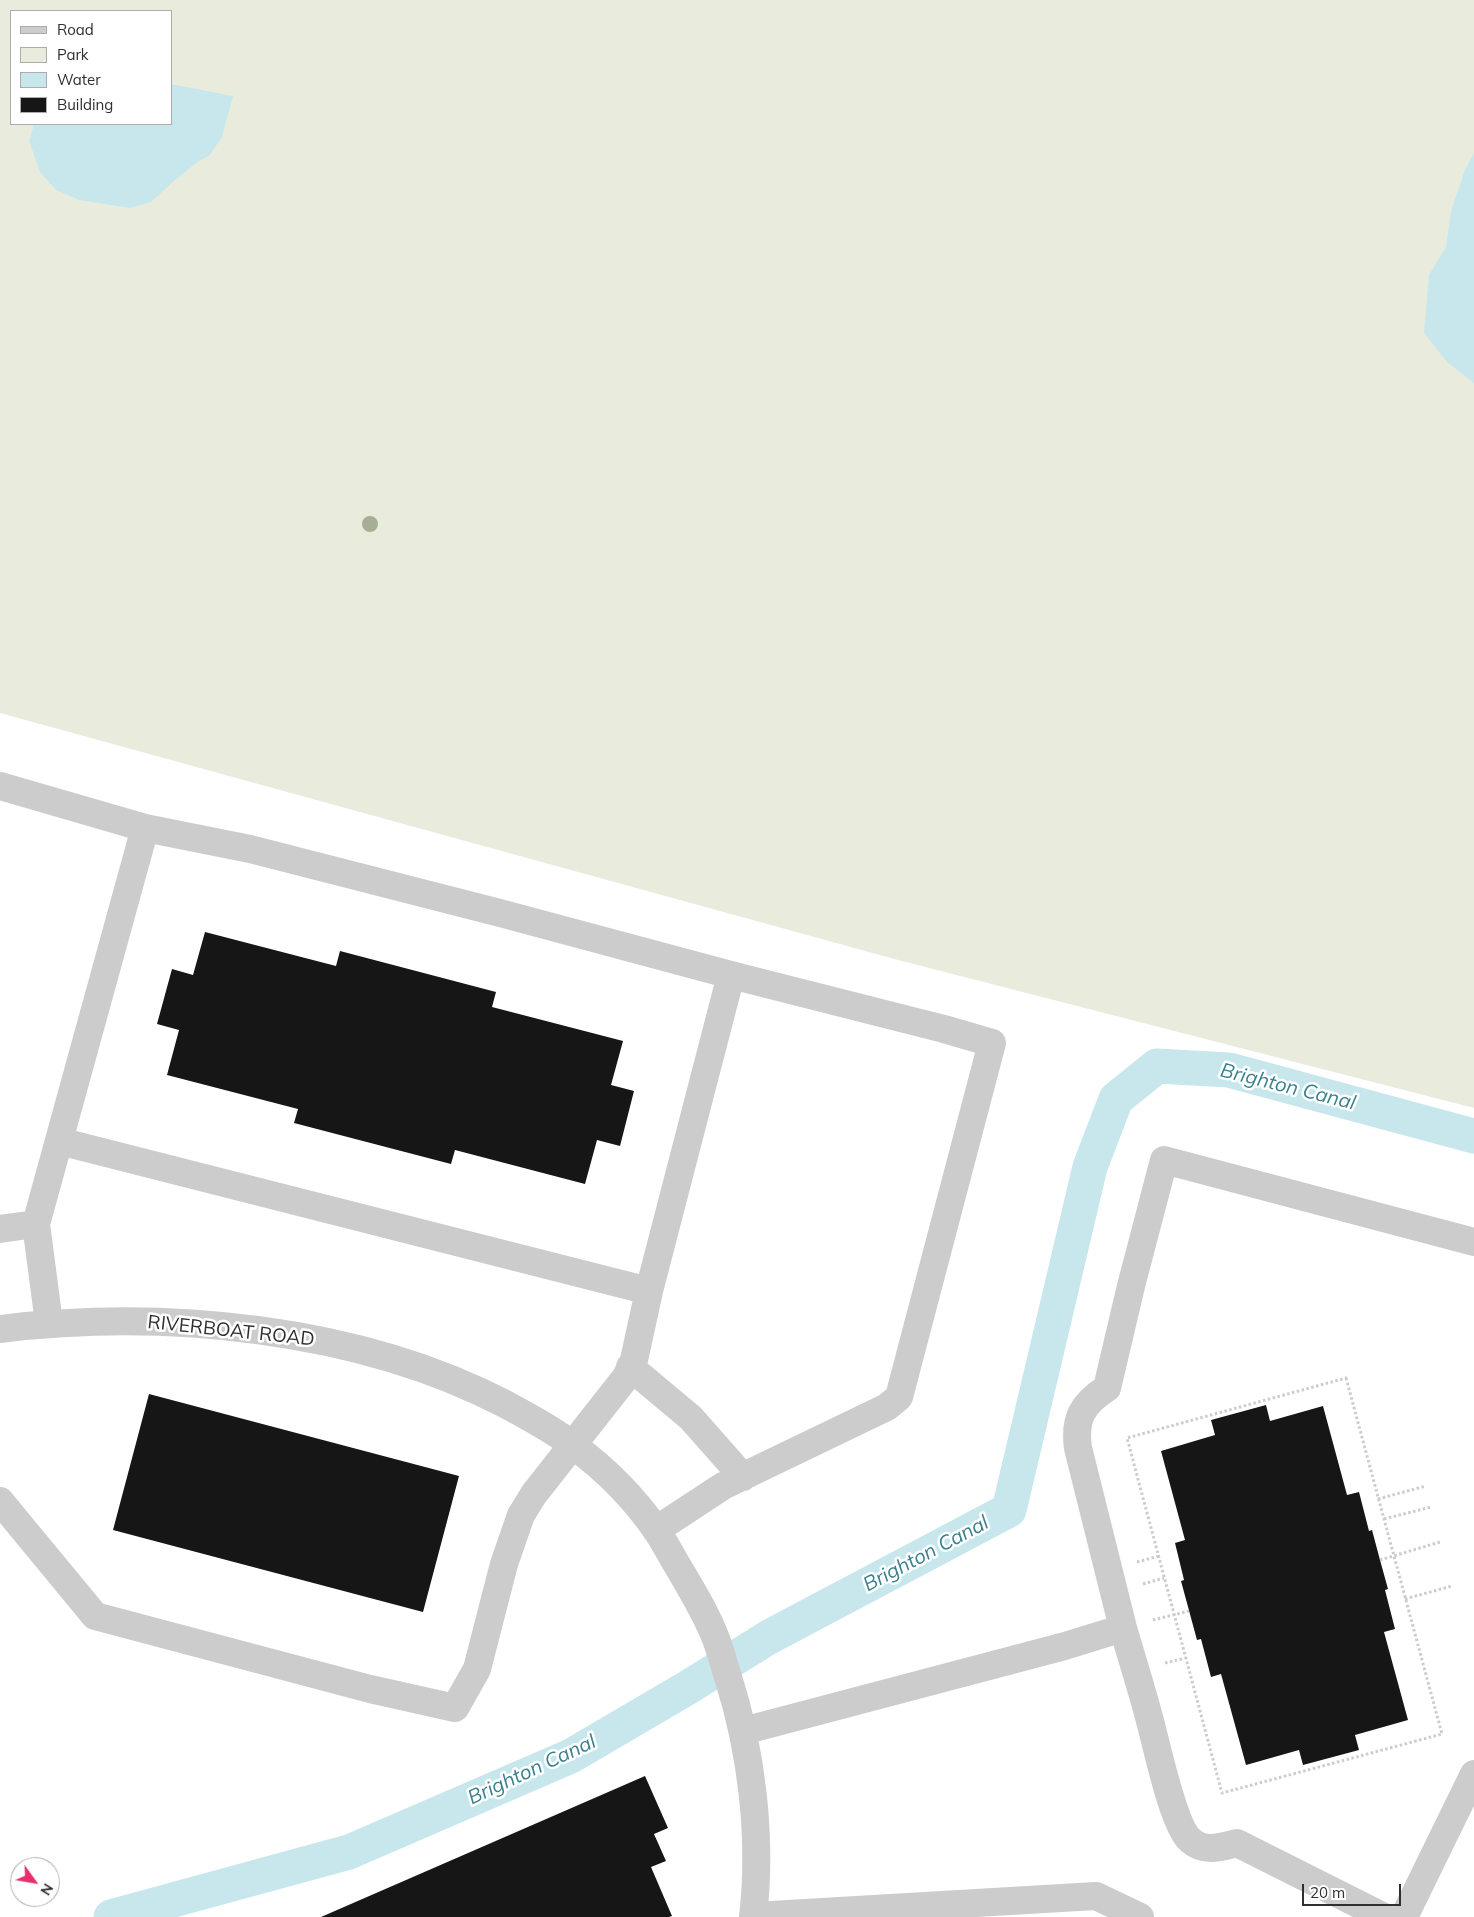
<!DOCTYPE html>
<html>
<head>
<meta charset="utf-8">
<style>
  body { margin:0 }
  #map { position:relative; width:1474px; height:1917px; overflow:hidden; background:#fff; font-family:Mulish,sans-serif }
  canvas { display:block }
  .legend { position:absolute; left:10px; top:10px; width:162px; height:115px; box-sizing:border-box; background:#fff; border:1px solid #acacac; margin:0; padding:6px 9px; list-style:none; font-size:15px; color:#2f2f2f }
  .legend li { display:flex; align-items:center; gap:10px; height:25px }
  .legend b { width:25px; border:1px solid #acacac }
  .north { position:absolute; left:10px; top:1857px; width:50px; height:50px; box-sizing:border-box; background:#fff; border:1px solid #acacac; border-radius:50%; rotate:122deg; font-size:14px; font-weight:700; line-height:20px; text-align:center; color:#2f2f2f }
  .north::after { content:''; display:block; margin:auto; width:18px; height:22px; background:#e82f69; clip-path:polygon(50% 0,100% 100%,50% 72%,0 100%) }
  .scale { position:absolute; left:1302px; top:1884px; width:99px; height:22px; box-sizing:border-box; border:2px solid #2f2f2f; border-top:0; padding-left:6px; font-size:15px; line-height:18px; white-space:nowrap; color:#2f2f2f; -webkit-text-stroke:4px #fff; paint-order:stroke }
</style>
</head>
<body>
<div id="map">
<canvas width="1474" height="1917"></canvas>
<ul class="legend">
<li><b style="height:6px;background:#ccc"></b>Road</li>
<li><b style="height:14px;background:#e9ecdd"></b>Park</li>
<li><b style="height:14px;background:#c8e7ed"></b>Water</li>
<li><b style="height:14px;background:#161616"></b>Building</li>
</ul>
<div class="north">N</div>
<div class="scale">20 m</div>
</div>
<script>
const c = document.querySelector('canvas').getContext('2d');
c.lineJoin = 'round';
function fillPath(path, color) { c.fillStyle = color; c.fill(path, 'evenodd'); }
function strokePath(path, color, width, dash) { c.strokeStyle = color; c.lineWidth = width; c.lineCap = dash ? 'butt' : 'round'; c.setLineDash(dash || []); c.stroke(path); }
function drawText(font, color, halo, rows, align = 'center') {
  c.font = font + ' Mulish,sans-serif'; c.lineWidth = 5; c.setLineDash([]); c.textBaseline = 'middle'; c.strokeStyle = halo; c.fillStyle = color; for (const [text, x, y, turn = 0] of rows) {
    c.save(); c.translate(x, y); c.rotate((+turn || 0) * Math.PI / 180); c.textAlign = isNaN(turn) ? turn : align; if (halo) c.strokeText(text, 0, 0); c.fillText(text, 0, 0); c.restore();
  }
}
fillPath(new Path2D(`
  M0 0H1474V1108L898 960 0 713ZM11 11H171V124H11Z`), '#e9ecdd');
fillPath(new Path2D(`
  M171 84 233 96 222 137 209 156 199 161 175 180 151 202 130 208 79 200 56 190 40 172 29 141 34 124H171Z
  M1474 153V383L1447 362 1424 333 1429 275 1446 247 1451 211 1465 170Z`), '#c8e7ed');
strokePath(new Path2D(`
  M111 1917 349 1852 571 1756 687 1688 769 1637 1009 1510 1090 1167 1116 1099 1157 1066 1229 1070 1474 1136`), '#c8e7ed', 35);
fillPath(new Path2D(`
  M205 932 336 966 340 951 496 992 492 1007 623 1041 611 1085 634 1091 620 1146 597 1140 585 1184 455 1150 451 1164 294 1123 298 1109 167 1075 179 1030 157 1024 172 969 193 975Z
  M149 1394 459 1476 423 1612 113 1530Z
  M1266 1405 1270 1421 1323 1406 1347 1495 1359 1492 1369 1531 1372 1530 1380 1560 1388 1589 1385 1590 1395 1629 1384 1632 1408 1720 1355 1735 1359 1750 1303 1765 1299 1750 1246 1765 1221 1674 1211 1677 1201 1639 1197 1640 1181 1581 1184 1580 1175 1543 1185 1540 1161 1451 1215 1435 1211 1420Z
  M645 1776 668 1828 654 1834 666 1861 651 1867 672 1916 669 1917H321Z`), '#161616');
strokePath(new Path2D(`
  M1346 1378 1442 1734 1222 1793 1127 1438Z
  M1378 1499 1426 1486
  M1384 1519 1431 1507
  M1380 1560 1440 1542
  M1137 1562 1159 1556
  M1143 1584 1164 1578
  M1405 1599 1452 1586
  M1153 1620 1189 1611
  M1165 1663 1186 1658`), '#ccc', 3, [2.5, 2.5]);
strokePath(new Path2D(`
  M0 786 145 828 36 1224 49 1323
  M145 828 250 849 500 913 731 975
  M59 1141 649 1291
  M0 1229 36 1224
  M0 1329C164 1309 358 1327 507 1405 529 1417 554 1430 574 1446 605 1469 635 1499 657 1531 665 1543 672 1557 680 1570 693 1592 707 1615 716 1639 721 1652 724 1665 728 1677 752 1752 762 1839 753 1917
  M630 1367 691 1418 743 1477
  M0 1501 95 1616 370 1689 455 1708 477 1669 504 1564 521 1515 534 1494 626 1377 634 1360 649 1291 731 975 944 1029 992 1043 899 1397 887 1407 723 1486 656 1530
  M1123 1628C1132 1659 1142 1690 1150 1721 1157 1746 1173 1825 1190 1840 1204 1853 1221 1847 1237 1843L1384 1917
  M743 1731 1065 1646 1123 1628 1078 1448C1074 1419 1082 1404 1107 1388L1131 1286 1164 1160 1474 1242
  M754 1916 1096 1896 1140 1917
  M1404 1917 1474 1774`), '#ccc', 28);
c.fillStyle = '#a6ae93';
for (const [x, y] of [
  [370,524]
]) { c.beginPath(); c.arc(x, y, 8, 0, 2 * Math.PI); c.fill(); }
drawText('19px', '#2f2f2f', '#fff', [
  ["RIVERBOAT ROAD",231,1331,6]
]);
drawText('italic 20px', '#39808c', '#fff', [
  ["Brighton Canal",1288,1087,14],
  ["Brighton Canal",926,1554,-28],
  ["Brighton Canal",532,1770,-25]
]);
</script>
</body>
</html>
